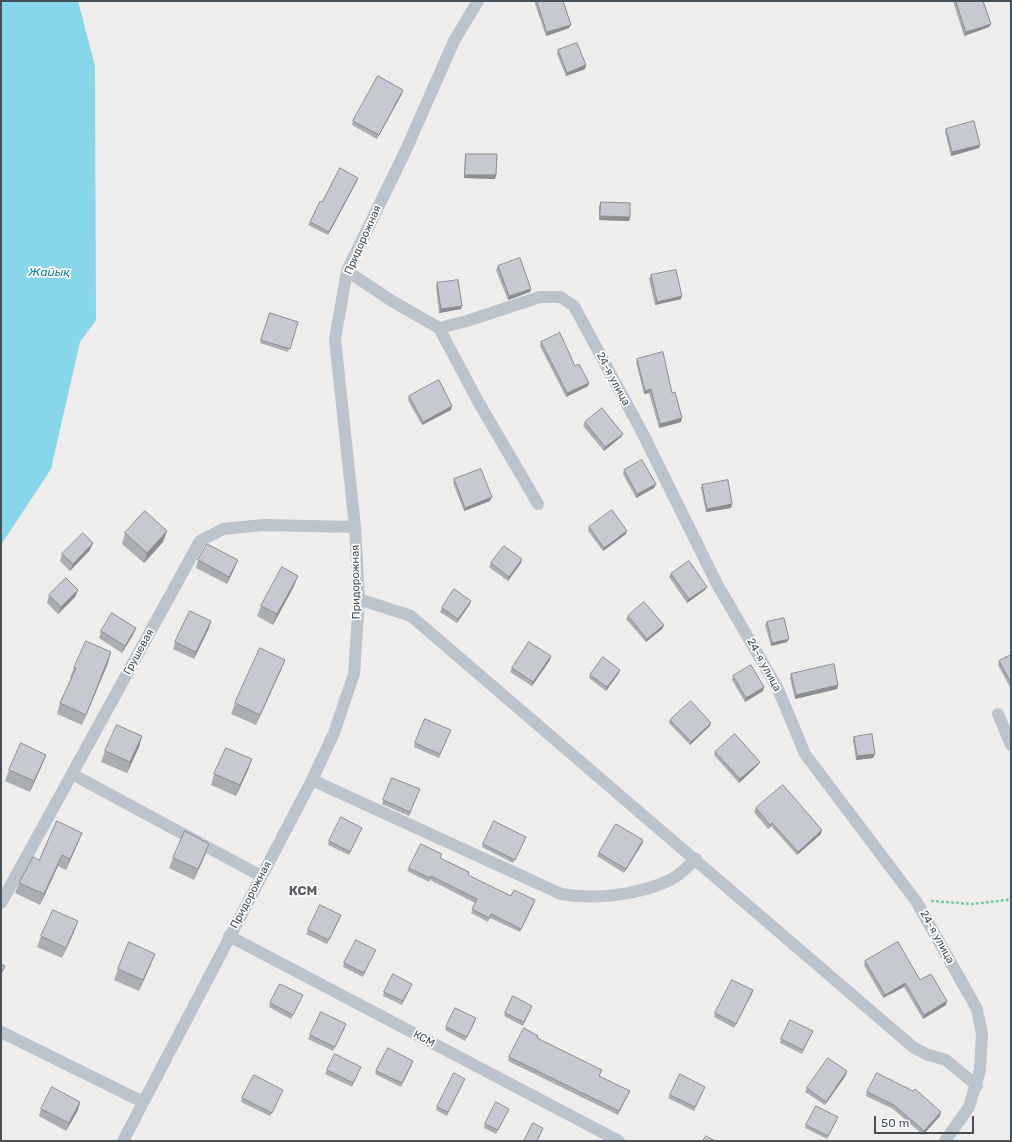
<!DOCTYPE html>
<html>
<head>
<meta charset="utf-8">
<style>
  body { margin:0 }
  #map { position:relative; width:1012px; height:1142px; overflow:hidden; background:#efecec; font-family:Rubik,sans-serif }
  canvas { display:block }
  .frame { position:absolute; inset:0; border:2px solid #455059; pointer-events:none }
  .scale { position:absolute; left:874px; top:1116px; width:100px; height:18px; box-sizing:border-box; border:2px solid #455059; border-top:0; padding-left:5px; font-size:12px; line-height:14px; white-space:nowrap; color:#455059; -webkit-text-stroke:3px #fff; paint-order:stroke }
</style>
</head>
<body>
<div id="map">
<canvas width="1012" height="1142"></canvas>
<div class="frame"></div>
<div class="scale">50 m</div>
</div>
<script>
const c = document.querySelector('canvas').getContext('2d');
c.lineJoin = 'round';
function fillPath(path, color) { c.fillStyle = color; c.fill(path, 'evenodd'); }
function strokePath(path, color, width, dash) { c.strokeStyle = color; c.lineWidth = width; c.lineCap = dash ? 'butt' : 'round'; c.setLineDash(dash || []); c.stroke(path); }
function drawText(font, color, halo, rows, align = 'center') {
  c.font = font + ' Rubik,sans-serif'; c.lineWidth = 3.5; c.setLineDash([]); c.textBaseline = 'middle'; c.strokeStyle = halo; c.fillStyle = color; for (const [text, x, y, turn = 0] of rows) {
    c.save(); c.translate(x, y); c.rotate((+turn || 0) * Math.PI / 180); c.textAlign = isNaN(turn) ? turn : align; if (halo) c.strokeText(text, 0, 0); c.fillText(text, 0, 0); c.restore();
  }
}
fillPath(new Path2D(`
  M1 1H78L95 66 96 320 80 342 51 469 1 545Z`), '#88d6ea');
strokePath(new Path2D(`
  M931 901 972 904 1007 900 1011 897`), '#73cb9f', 2.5, [3, 2]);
strokePath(new Path2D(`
  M347 271 392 301 439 328 479 403 538 504
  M439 328 467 321 540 297H560L574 306 642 432 717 584 778 689 805 754 916 901 977 1009 982 1034 980 1070 969 1107 945 1141
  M359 599 411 616 913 1047 926 1054 946 1060 977 1086
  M998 714 1011 745
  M72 774 261 876
  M312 780 561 894C594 900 639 895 670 880 679 876 688 866 696 859
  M1 903 200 541 223 529 263 525 355 527
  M229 936 619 1141
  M1 1032 143 1102
  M123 1141 312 780 334 733 354 674 359 599 355 527 335 339 347 271 405 152 454 41 478 1`), '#bbc4cc', 12);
fillPath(new Path2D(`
  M534 1H563L569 28 546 36Z
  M953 1H983L991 24 989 27 964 36Z
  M558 50 586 65 585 69 566 76 557 54Z
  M402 94 377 139 352 125 353 121Z
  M946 129 980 145 979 148 951 156 945 132Z
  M466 154 496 175 495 179 464 178 465 158Z
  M358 178 357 181 328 235 308 225 310 222 322 202Z
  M601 202 630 217 629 221 599 220V206Z
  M498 266 530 292 508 300 496 270Z
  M651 275 681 299 655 305 649 279Z
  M437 283 461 309 439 313 436 287Z
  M270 313 298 322 288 352 260 343Z
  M541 342 575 366 588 386 566 397 540 346Z
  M637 359 681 422 659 428 649 393 644 394 636 362Z
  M409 396 451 410 422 425 408 400Z
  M585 422 623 434 621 437 604 451 583 426Z
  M624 470 656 484 654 488 636 498 623 474Z
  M454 479 490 501 464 511 453 483Z
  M702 485 732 504 731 508 706 512 701 488Z
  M589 527 626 534 603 551 588 531Z
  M125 533 163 542 144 563 122 544Z
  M90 550 70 571 60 561 62 554Z
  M198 560 235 567 227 584 196 568Z
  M491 563H521L508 581 489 567Z
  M671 574 705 590 687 603 669 577Z
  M294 586 273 625 257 616 261 606Z
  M78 590 75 597 58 614 47 603 49 595Z
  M470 604 457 623 440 612 442 608Z
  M628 616 664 625 662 629 646 642 626 619Z
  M211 621 209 628 194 659 173 649 175 642Z
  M767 622 787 642 771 646 765 625Z
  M136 628 133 635 122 653 99 638 101 631Z
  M1011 655V689L998 665 999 661Z
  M285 660 281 670 256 725 231 714 235 703Z
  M550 660 532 686 510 672 512 668Z
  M108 663 82 725 57 714 60 703 72 679 70 678 74 668Z
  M620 670 619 673 606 691 589 678 590 675Z
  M791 674 838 685 837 689 795 699 790 678Z
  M733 676 764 687 763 691 745 702 732 680Z
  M670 720 710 726 690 745 669 723Z
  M451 730 439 758 414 747 415 743Z
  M142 736 139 747 127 773 101 762 105 751Z
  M854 737 875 754 873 758 856 760 853 740Z
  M715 752 760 762 758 765 739 783 714 755Z
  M46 755 42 765 30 792 5 781 9 770Z
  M252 759 248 770 236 796 211 785 214 774Z
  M392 778 420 789 409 816 382 804Z
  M756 808 821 834 797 855 771 826 768 829 754 812Z
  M362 828 349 855 328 845 329 841Z
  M525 840 513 863 482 847 483 844Z
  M643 840 642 844 624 873 597 856 599 853Z
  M78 843 66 870 58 866 40 905 15 893 19 883 39 860Z
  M205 855 194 880 169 868 173 858Z
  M441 858 469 872 468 875 511 896 534 904 520 932 490 918 488 922 471 913 475 903 430 880 429 882 407 871 409 868Z
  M340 919 327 944 306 934 308 930Z
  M74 932 62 958 37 947 41 936Z
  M374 953 363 977 343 967 344 963Z
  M155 954 151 964 139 991 114 980 118 969Z
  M865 961 920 980 946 1005 923 1019 904 987 883 998 864 965Z
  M411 987 402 1005 383 996 384 992Z
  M753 990 734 1028 714 1017 715 1013Z
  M303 995 291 1019 269 1007 270 1003Z
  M531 1009 523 1026 504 1016 505 1013Z
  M475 1022 465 1041 445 1030 446 1027Z
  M345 1028 333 1051 308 1039 310 1035Z
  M811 1035 802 1054 780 1043 781 1039Z
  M538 1038 599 1076 630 1091 618 1115 508 1061 509 1057Z
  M412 1065 401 1087 375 1074 376 1071Z
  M361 1067 352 1087 325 1074 327 1070Z
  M846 1075 825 1105 805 1092 807 1088Z
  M463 1082 447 1116 436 1110 437 1107Z
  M704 1090 694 1111 668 1098 670 1095Z
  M867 1092 940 1116 923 1135 893 1109 866 1096Z
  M282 1093 270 1116 241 1102 242 1098Z
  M80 1102 78 1110 66 1131 39 1116 41 1109Z
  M507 1112 496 1134 484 1128 485 1124Z
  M837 1120 827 1139 805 1128 806 1125Z`), '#aaadb2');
fillPath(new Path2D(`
  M991 24 989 27 964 36 966 32Z
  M571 25 569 28 546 36 547 32Z
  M586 65 585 69 566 76 567 73Z
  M403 90 402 94 377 139 379 135Z
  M980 145 979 148 951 156 952 152Z
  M465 175H496L495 179 464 178Z
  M358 178 357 181 328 235 329 232Z
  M600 216 630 217 629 221 599 220Z
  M531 289 530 292 508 300 509 296Z
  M682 296 681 299 655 305 657 302Z
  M462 306 461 309 439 313 441 309Z
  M589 383 588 386 566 397 567 393Z
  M651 389 649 393 644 394 645 391Z
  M452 406 451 410 422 425 423 422Z
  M682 418 681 422 659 428 660 424Z
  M623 434 621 437 604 451 605 447Z
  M656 484 654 488 636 498 637 494Z
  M492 497 490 501 464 511 465 508Z
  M732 504 731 508 706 512 707 509Z
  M167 531 163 542 144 563 147 553Z
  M627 531 626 534 603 551 604 548Z
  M93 543 90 550 70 571 73 564Z
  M522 559 521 563 508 581 509 577Z
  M238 560 235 567 227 584 229 577Z
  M298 576 294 586 273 625 277 614Z
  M707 587 705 590 687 603 689 599Z
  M78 590 75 597 58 614 61 607Z
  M471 601 470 604 457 623 458 619Z
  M211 621 209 628 194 659 196 652Z
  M664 625 662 629 646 642 647 639Z
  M136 628 133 635 122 653 125 646Z
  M789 639 787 642 771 646 772 643Z
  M111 652 108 663 82 725 86 715Z
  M551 656 550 660 532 686 533 682Z
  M285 660 281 670 256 725 260 715Z
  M620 670 619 673 606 691 607 687Z
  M838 685 837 689 795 699 796 695Z
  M764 687 763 691 745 702 746 698Z
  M711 723 710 726 690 745 691 742Z
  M142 736 139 747 127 773 130 762Z
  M875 754 873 758 856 760 857 756Z
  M46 755 42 765 30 792 34 781Z
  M252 759 248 770 236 796 240 785Z
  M760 762 758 765 739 783 740 779Z
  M772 823 771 826 768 829 770 825Z
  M822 830 821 834 797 855 798 852Z
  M82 833 78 843 66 870 70 859Z
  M643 840 642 844 624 873 626 869Z
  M209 844 205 855 194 880 198 869Z
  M62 855 58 866 40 905 44 894Z
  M78 921 74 932 62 958 66 948Z
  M155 954 151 964 139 991 143 980Z
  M905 983 904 987 883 998 885 995Z
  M753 990 752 994 734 1028Z
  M947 1001 946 1005 923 1019 924 1015Z
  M847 1071 846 1075 825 1105 826 1102Z
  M80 1102 78 1110 66 1131 69 1123Z
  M941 1112 940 1116 923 1135 924 1131Z`), '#8b8d91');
const building = new Path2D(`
  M537 1H563L571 25 547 32Z
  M956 1H983L991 24 966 32Z
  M577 43 586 65 567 73 558 50Z
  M378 76 403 90 379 135 353 121Z
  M974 121 980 145 952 152 946 129Z
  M466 154H497L496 175H465Z
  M340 168 358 178 329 232 310 222 320 201 322 202Z
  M601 202 630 203V217L600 216Z
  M520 258 531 289 509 296 498 266Z
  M676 270 682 296 657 302 651 275Z
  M458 280 462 306 441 309 437 283Z
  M270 313 298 322 290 349 261 340Z
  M560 333 575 366 579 364 589 383 567 393 541 342Z
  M663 352 672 393 675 392 682 418 660 424 651 389 645 391 637 359Z
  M439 380 452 406 423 422 409 396Z
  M602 408 623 434 605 447 585 422Z
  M642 460 656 484 637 494 624 470Z
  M481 469 492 497 465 508 454 479Z
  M728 480 732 504 707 509 702 485Z
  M612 510 627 531 604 548 589 527Z
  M145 511 167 531 147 553 125 533Z
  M83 533 93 543 73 564 62 554Z
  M207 544 238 560 229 577 198 560Z
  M504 546 522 559 509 577 491 563Z
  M689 561 707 587 689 599 671 574Z
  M282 567 298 576 277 614 261 606Z
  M66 578 78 590 61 607 49 595Z
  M454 589 471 601 458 619 442 608Z
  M644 602 664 625 647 639 628 616Z
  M190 611 211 621 196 652 175 642Z
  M112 613 136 628 125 646 101 631Z
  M784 618 789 639 772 643 767 622Z
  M86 641 111 652 86 715 60 703 76 668H74Z
  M529 642 551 656 533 682 512 668Z
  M260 648 285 660 260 715 235 703Z
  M1011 655V683L999 661Z
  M603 657 620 670 607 687 590 675Z
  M834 664 838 685 796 695 791 674Z
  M751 665 764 687 746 698 733 676Z
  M691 701 711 723 691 742 670 720Z
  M425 719 451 730 440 754 415 743Z
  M117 725 142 736 130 762 105 751Z
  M735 734 760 762 740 779 715 752Z
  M872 734 875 754 857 756 854 737Z
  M21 743 46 755 34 781 9 770Z
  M226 748 252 759 240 785 214 774Z
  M392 778 420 789 410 812 383 800Z
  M783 785 822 830 798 852 772 823 770 825 756 808Z
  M341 817 362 828 350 852 329 841Z
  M57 821 82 833 70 859 62 855 44 894 19 883 33 857 39 860Z
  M494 821 526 837 515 860 483 844Z
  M616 824 643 840 626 869 599 853Z
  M185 831 209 844 198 869 173 858Z
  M421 844 442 854 440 858 469 872 468 875 511 896 514 890 535 900 521 929 491 914 489 918 472 909 477 899 431 876 430 878 409 868Z
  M320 905 341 915 329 940 308 930Z
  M53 910 78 921 66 948 41 936Z
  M356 940 376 950 364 973 344 963Z
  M129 942 155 954 143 980 118 969Z
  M898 942 920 980 931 974 947 1001 924 1015 905 983 885 995 865 961Z
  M1 964 5 966 1 974Z
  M393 974 412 984 403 1001 384 992Z
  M732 980 753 990 736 1024 715 1013Z
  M280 984 303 995 293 1015 270 1003Z
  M513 996 532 1006 524 1022 505 1013Z
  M455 1008 476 1018 467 1037 446 1027Z
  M321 1012 346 1024 335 1047 310 1035Z
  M790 1020 813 1031 803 1050 781 1039Z
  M524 1028 538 1036 537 1038 602 1070 599 1076 630 1091 619 1111 509 1057Z
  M388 1048 413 1061 402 1083 376 1071Z
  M335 1054 361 1067 353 1083 327 1070Z
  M828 1058 847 1071 826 1102 807 1088Z
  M454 1073 465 1079 448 1112 437 1107Z
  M877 1073 913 1091 915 1089 941 1112 924 1131 894 1105 867 1092Z
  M680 1074 705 1087 695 1107 670 1095Z
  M254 1075 283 1090 272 1113 242 1098Z
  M52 1087 80 1102 69 1123 41 1109Z
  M496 1102 509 1109 498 1130 485 1124Z
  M816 1106 838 1117 828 1136 806 1125Z
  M533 1123 543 1128 537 1141H524Z
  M706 1136 715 1141H703Z`);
fillPath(building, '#c6c9cf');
strokePath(building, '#8b8d91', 1);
drawText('11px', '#455059', '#fff', [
  ["Придорожная",363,240,-66],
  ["24-я улица",613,379,62],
  ["Придорожная",356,582,-91],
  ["Грушевая",139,652,-61],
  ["24-я улица",764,665,61],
  ["Придорожная",251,895,-62],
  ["24-я улица",937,937,61],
  ["КСМ",424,1039,28]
]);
drawText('italic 12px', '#0e7e9d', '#fff', [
  ["Жайық",49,273]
]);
drawText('bold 13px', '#595d61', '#fff', [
  ["КСМ",303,891]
]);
</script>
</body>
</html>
